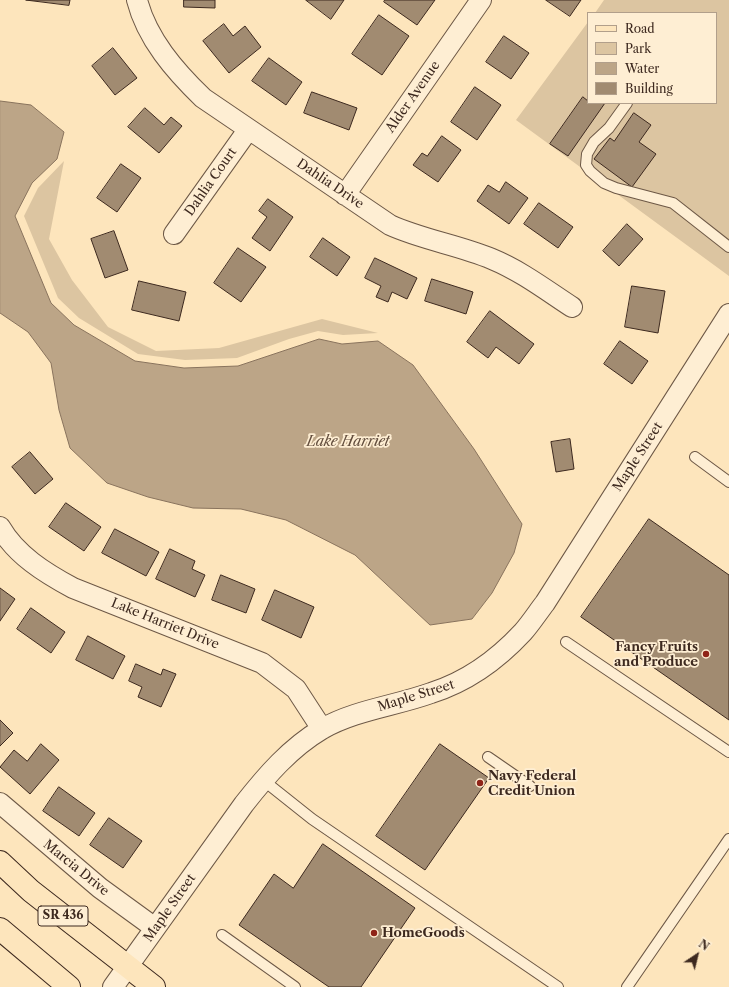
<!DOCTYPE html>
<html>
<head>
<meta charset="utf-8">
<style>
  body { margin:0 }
  #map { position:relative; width:729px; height:987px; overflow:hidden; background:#fde5bc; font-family:"Libre Caslon Text",serif }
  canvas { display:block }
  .legend { position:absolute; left:587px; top:12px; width:130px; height:92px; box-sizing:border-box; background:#feeed3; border:1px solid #b19f8b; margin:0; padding:5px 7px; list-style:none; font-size:12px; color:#3d291f }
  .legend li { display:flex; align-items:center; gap:8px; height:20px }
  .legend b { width:20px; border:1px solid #b19f8b }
  .north { position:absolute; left:677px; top:935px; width:40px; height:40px; -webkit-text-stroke:3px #feeed3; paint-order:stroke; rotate:35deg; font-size:11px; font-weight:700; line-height:16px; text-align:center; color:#3d291f }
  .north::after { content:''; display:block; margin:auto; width:14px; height:18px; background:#3d291f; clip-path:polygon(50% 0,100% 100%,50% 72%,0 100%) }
</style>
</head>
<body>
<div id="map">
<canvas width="729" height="987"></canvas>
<ul class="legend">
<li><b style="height:5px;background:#fde5bc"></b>Road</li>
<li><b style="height:11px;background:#dcc5a1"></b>Park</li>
<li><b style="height:11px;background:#bca587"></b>Water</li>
<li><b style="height:11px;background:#a18b71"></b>Building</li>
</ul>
<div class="north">N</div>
</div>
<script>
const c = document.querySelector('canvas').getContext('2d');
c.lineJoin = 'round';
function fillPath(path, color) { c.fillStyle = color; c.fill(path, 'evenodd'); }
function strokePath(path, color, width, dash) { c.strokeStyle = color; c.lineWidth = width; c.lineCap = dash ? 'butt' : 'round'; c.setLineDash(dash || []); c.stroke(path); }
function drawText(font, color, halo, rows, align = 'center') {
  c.font = font + ' "Libre Caslon Text",serif'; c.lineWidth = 3.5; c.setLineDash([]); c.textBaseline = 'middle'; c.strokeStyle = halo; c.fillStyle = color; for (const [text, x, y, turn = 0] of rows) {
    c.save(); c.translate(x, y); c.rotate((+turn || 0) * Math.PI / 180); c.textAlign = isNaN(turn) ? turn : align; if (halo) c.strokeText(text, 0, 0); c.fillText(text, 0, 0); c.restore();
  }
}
fillPath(new Path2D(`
  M604 0H729V276L516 120 588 22V103H716V13H595Z
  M64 161 49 239 72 280 108 327 156 351 219 348 322 319 378 333 343 335 318 331 289 339 237 358 185 360 138 354 79 318 58 298 24 216 38 188Z`), '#dcc5a1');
const water = new Path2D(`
  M0 101 31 105 64 132 57 159 32 183 15 216 51 303 74 325 135 361 184 368 238 366 319 339 342 344 378 341 413 365 474 449 522 524 514 553 492 593 472 619 430 625 355 555 286 520 241 509 193 508 148 497 107 483 70 448 59 410 51 363 28 332 0 313Z`);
fillPath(water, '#bca587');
strokePath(water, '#89735d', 1);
const building = new Path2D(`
  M26 0H70L69 5Z
  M184 0H215V8L184 7Z
  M306 0H344L331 19Z
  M385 0H435L417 25 384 2Z
  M546 0H581L570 16Z
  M379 15 409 36 382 75 352 54Z
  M224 24 233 36 245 26 261 47 229 73 203 41Z
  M504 36 529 53 511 79 486 62Z
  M113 48 137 78 115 95 92 66Z
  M269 58 302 82 286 105 252 81Z
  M475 87 501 105 477 140 451 122Z
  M312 92 357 108 349 130 304 113Z
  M583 97 588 101V103H605L568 156 550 144Z
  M145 108 164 125 171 117 182 126 159 153 128 127Z
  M634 113 651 125 639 142 656 154 632 187 594 159 610 138 614 141Z
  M442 136 461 150 438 182 413 165 422 153 427 156Z
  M121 164 141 178 117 212 97 198Z
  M506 182 528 198 509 224 477 201 488 185 499 192Z
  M268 199 293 217 270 251 252 238 267 217 259 211Z
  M539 203 573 227 558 248 524 224Z
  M627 224 643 239 619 266 603 251Z
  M114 231 128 270 105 278 91 239Z
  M323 238 350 257 337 276 310 257Z
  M238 248 266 267 241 302 214 283Z
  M375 258 417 278 407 299 392 292 388 302 376 297 381 286 365 278Z
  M432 279 473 292 466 314 425 301Z
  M139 281 186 292 179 321 132 310Z
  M632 286 665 291 658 333 625 327Z
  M490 311 534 344 519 364 496 347 488 358 467 342Z
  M620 341 648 361 632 384 604 364Z
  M570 439 574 469 556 472 551 442Z
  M30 452 53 479 35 494 12 467Z
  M66 503 101 527 84 551 49 527Z
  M649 519 729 575V720L581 617Z
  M115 529 159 552 146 576 102 553Z
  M170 549 195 561 192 569 205 575 195 597 156 579Z
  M221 575 255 589 246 613 212 600Z
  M0 588 15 599 0 621Z
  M275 590 314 607 301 638 262 620Z
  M31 608 65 632 51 653 17 629Z
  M88 636 125 656 113 679 76 660Z
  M136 664 161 675 163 669 176 674 161 707 138 697 142 687 129 681Z
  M0 720 13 733 0 746Z
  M41 744 59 760 30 794 0 767 14 750 27 761Z
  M440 744 489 778 425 870 376 836Z
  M59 787 95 813 79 836 43 811Z
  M109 818 142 841 123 868 90 845Z
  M323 844 415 908 361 987H329L239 925 274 874 293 888Z`);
fillPath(building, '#a18b71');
strokePath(building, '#3d291f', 1);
const lane = new Path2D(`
  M627 103 609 128 594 142 587 154 586 165 590 171 604 183 616 188 673 203 729 247
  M695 457 729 482
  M566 642 729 752
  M488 757 530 786
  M263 780 312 819 558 987
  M222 935 295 987
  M627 987 729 839`);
const street = new Path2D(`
  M137 0C147 39 175 71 203 98L390 225C423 240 459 245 492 259 521 271 546 290 572 307
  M345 195 481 0
  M174 234 248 130
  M0 527C16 555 45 573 73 588L262 663 296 689 322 729
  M0 803 100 888 155 928
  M113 987 244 804C266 776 290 748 322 729 355 710 395 706 431 693 466 682 498 659 523 632 531 623 538 612 545 603L729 314`);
const primary = new Path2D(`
  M0 862 31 891 154 987
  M0 929 69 987`);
strokePath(lane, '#6d5846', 12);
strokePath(street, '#6d5846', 22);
strokePath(primary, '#3d291f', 24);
strokePath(lane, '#feeed3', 10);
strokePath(street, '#feeed3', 20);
strokePath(primary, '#fde5bc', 22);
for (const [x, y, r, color] of [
  [706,654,4,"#8f2418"],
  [480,783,4,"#8f2418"],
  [374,933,4,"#8f2418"]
]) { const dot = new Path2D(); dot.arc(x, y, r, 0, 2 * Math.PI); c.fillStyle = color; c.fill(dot); strokePath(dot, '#feeed3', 1.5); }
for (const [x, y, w] of [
  [63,916,50]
]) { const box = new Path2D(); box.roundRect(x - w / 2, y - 10, w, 20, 3); c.fillStyle = '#feeed3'; c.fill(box); strokePath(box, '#3d291f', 1); }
drawText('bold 12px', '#3d291f', null, [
  ["SR 436",63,916]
]);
drawText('13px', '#3d291f', '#feeed3', [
  ["Alder Avenue",413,97,-55],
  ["Dahlia Court",211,182,-55],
  ["Dahlia Drive",330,184,34],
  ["Maple Street",638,457,-57],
  ["Lake Harriet Drive",165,624,22],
  ["Maple Street",416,696,-17],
  ["Marcia Drive",76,868,39],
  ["Maple Street",170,908,-55]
]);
drawText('bold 13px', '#3d291f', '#feeed3', [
  ["Fancy Fruits",698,647,"right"],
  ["and Produce",698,662,"right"],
  ["Navy Federal",488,776],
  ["Credit Union",488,791],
  ["HomeGoods",382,933]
], 'left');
drawText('italic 14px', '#634e3e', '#feeed3', [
  ["Lake Harriet",348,442]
]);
</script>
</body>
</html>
